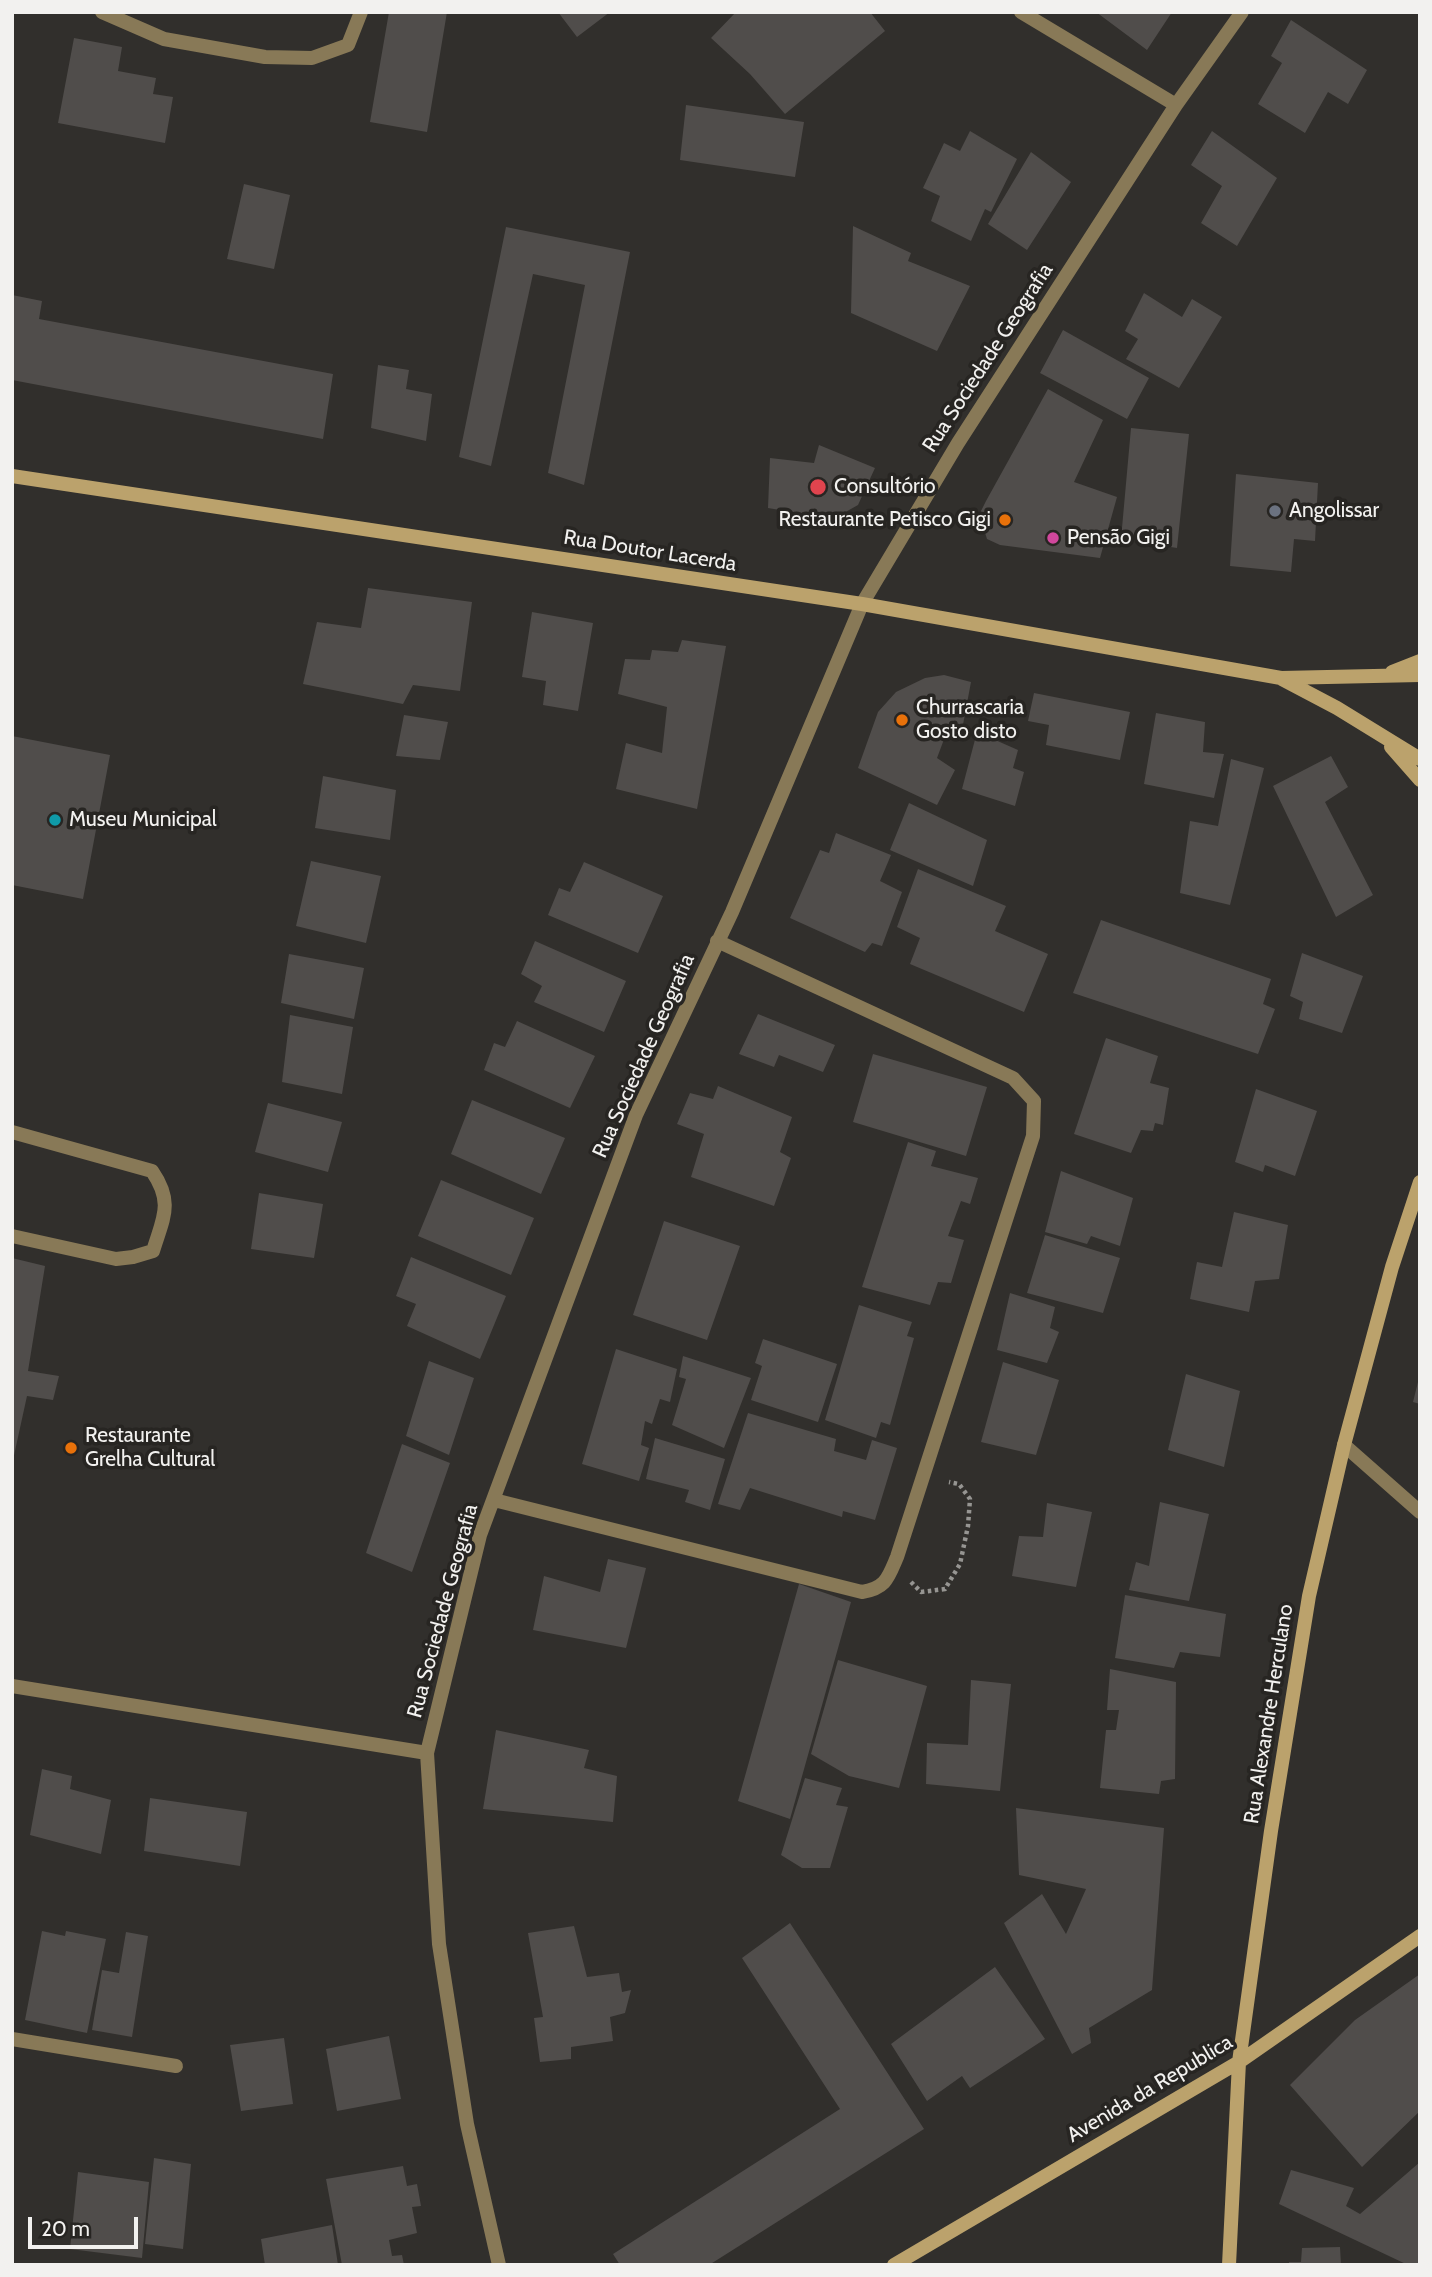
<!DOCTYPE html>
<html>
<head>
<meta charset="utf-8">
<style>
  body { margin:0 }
  #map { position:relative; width:1432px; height:2277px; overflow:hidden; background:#312f2c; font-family:Cabin,sans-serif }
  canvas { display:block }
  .frame { position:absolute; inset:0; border:14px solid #f2f1ef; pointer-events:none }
  .scale { position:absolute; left:28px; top:2217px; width:110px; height:32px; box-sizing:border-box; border:4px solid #f2f1ef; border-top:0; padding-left:9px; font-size:21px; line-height:24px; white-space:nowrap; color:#f2f1ef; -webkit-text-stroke:5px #272522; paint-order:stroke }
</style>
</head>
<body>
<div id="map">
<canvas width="1432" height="2277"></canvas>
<div class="frame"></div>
<div class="scale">20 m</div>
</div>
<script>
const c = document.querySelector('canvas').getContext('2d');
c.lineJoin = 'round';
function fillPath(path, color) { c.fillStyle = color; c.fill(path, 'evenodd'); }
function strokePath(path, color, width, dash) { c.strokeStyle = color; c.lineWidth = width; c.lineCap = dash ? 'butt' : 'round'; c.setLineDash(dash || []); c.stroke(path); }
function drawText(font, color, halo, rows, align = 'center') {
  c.font = font + ' Cabin,sans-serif'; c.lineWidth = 7; c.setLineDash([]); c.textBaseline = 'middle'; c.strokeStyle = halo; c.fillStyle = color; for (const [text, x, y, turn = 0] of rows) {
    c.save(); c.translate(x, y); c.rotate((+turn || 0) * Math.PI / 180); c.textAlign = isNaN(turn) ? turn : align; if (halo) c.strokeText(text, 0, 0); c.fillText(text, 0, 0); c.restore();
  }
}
fillPath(new Path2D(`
  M389 12H447L427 132 370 122Z
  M558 12H610L577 37Z
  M736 12H870L885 31 785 114 750 74 711 38Z
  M1096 12H1172L1147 50Z
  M1291 20 1367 70 1348 104 1328 92 1305 133 1258 104 1282 63 1271 56Z
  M74 38 122 47 118 71 156 78 153 94 173 97 165 143 58 123Z
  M686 105 804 122 795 177 680 160Z
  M970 131 1017 159 991 212 985 209 971 241 931 221 940 196 923 188 944 143 960 151Z
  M1212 131 1277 178 1237 246 1201 223 1222 186 1191 165Z
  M1031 152 1071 182 1027 250 988 224Z
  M244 184 290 195 274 269 227 259Z
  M853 226 911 253 908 261 970 286 937 351 851 313Z
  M506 227 630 252 584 485 548 473 585 285 533 274 491 466 459 457Z
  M1144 293 1182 317 1192 299 1222 317 1179 388 1126 359 1138 339 1125 331Z
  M12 295 42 301 39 319 333 374 323 439 12 380Z
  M1063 330 1149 378 1127 419 1040 373Z
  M378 365 409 370 406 389 432 394 426 441 371 428Z
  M1048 389 1103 420 1074 482 1117 497 1100 558 1000 545 987 539 982 523 980 513 986 501Z
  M1131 428 1189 434 1177 548 1121 539Z
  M819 445 875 468 858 505 833 519 768 508 770 458 814 463Z
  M1236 474 1318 483 1315 541 1294 539 1291 572 1230 566Z
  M368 588 472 602 460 691 413 685 403 704 303 684 317 622 361 628Z
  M532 612 593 623 578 711 543 705 546 681 522 677Z
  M682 640 726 646 697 809 616 789 626 743 662 753 667 707 618 694 625 659 650 660 652 650 678 652Z
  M944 675 971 682 962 730 949 726 937 758 955 770 937 805 858 768 878 712 896 692 925 678Z
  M1034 693 1130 712 1120 760 1046 745 1049 725 1028 721Z
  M1156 713 1205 722 1203 752 1224 754 1214 798 1144 784Z
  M404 715 448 722 440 760 396 756Z
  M977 732 1018 750 1013 768 1024 772 1015 806 962 789Z
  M12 736 110 755 83 899 12 885Z
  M1331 756 1348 787 1325 802 1373 895 1336 917 1273 786Z
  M1231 759 1264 768 1230 905 1180 893 1190 821 1218 826Z
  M323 776 396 790 390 840 315 828Z
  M909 803 987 840 973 886 890 850Z
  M836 833 891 855 880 881 902 892 882 946 872 943 865 952 790 918 820 850 829 853Z
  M311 861 381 876 366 943 296 926Z
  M584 862 663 896 638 953 548 915 559 888 570 892Z
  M918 869 1006 906 995 931 1048 954 1024 1012 910 964 920 938 897 927Z
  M1101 920 1271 979 1263 1004 1275 1009 1258 1054 1073 993Z
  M535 941 626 981 604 1032 534 1002 542 986 521 974Z
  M1302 953 1363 976 1342 1033 1299 1019 1303 1002 1290 996Z
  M289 954 364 968 354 1019 281 1003Z
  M758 1014 835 1045 823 1072 779 1055 774 1067 739 1054Z
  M290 1015 353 1027 342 1094 282 1082Z
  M517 1021 595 1056 570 1108 484 1070 494 1043 505 1047Z
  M1106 1038 1158 1056 1150 1083 1169 1088 1163 1125 1155 1123 1153 1131 1141 1130 1131 1153 1074 1134Z
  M873 1054 987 1087 966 1156 853 1122Z
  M718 1086 792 1117 780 1152 791 1158 774 1206 691 1177 704 1134 677 1124 690 1093 713 1099Z
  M1256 1089 1317 1111 1295 1176 1265 1165 1263 1172 1235 1162Z
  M472 1100 565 1138 541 1194 451 1154Z
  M268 1103 342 1122 328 1172 255 1152Z
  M908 1142 936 1151 931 1166 978 1178 970 1204 961 1201 948 1236 964 1240 951 1283 938 1282 930 1305 862 1287Z
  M1061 1171 1133 1198 1120 1246 1091 1236 1087 1244 1045 1232Z
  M441 1180 534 1218 511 1275 418 1236Z
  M259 1193 323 1204 314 1258 251 1249Z
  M1234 1212 1288 1225 1279 1279 1255 1281 1249 1312 1190 1299 1197 1262 1222 1267Z
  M664 1221 740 1246 707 1340 633 1315Z
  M1045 1235 1120 1258 1103 1313 1027 1293Z
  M411 1257 506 1296 480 1359 407 1326 416 1304 396 1296Z
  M12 1258 45 1266 28 1371 59 1376 53 1400 27 1396 13 1460Z
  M1010 1293 1055 1307 1050 1328 1059 1332 1047 1363 997 1350Z
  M859 1305 912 1322 907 1336 914 1338 890 1425 881 1422 876 1438 825 1420Z
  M763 1339 837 1364 818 1422 751 1400 762 1366 755 1363Z
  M616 1349 677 1369 670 1402 660 1399 652 1424 645 1421 641 1445 649 1448 639 1481 582 1464Z
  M683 1356 751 1378 724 1448 672 1425 686 1379 679 1377Z
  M429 1361 474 1378 449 1455 406 1436Z
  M1003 1362 1059 1380 1036 1455 981 1442Z
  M1186 1374 1240 1391 1224 1467 1168 1450Z
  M1419 1378H1420V1404L1413 1402Z
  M748 1413 836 1439 834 1451 866 1460 872 1440 897 1448 875 1520 843 1511 842 1517 750 1488 740 1510 718 1504Z
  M655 1438 725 1459 710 1510 685 1502 689 1490 646 1479Z
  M402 1444 450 1463 412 1572 366 1553Z
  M1160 1502 1209 1514 1189 1601 1129 1590 1136 1562 1149 1566Z
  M1047 1503 1092 1512 1076 1587 1012 1576 1019 1536 1043 1537Z
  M608 1559 646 1568 626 1648 533 1630 544 1576 600 1592Z
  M799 1584 851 1602 790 1819 738 1801Z
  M1125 1595 1226 1614 1220 1657 1180 1652 1174 1668 1115 1658Z
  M838 1660 927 1686 899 1788 849 1776 811 1754Z
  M1110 1669 1176 1682 1175 1779 1161 1781 1159 1794 1100 1788 1106 1730H1116L1119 1710H1107Z
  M971 1680 1011 1684 1000 1791 926 1784 927 1743 968 1745Z
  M496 1730 589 1750 584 1768 617 1776 613 1822 483 1809Z
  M42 1769 72 1776 70 1789 111 1800 101 1854 30 1835Z
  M805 1778 842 1788 836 1805 848 1807 830 1868H802L781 1855Z
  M150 1798 247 1812 240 1866 144 1851Z
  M1016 1808 1164 1828 1152 1990 1089 2028 1091 2043 1072 2054 1004 1923 1042 1894 1066 1934 1086 1889 1019 1875Z
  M790 1923 924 2129 709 2265H620L613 2254 840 2109 742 1958Z
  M574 1926 587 1977 619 1973 622 1992 631 1990 625 2013 610 2017 613 2041 571 2047V2059L540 2062 534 2018 543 2017 528 1933Z
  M42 1931 65 1936 66 1931 106 1939 87 2033 25 2020Z
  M126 1932 148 1936 132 2037 92 2030 102 1970 119 1973Z
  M995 1967 1045 2039 970 2088 962 2076 927 2101 891 2044Z
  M1420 1974V2111L1362 2167 1290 2085 1355 2020Z
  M389 2036 401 2099 337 2111 326 2049Z
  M284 2038 293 2104 241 2111 230 2045Z
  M154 2158 191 2164 183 2249 145 2244Z
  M1420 2162V2265H1408L1279 2204 1291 2170 1354 2188 1346 2206 1360 2214Z
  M403 2166 407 2186 417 2184 421 2206 412 2207 417 2233 389 2240 392 2256 402 2255 404 2265H342L326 2179Z
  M78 2172 149 2182 142 2258 70 2249Z
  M332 2225 338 2265H265L261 2239Z
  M1340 2247 1341 2265H1289V2262H1301L1302 2248Z`), '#504d4b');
strokePath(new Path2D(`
  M911 1582 921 1592 945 1589 960 1564 968 1526 970 1499 959 1484 949 1482`), '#969592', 4.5, [3.5, 3.5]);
strokePath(new Path2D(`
  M102 12 164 39 265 57 312 58 348 45 361 12
  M12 1132 152 1171C174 1203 163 1218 153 1251L133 1257 116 1259 12 1236
  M12 2039 176 2066`), '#887957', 14);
strokePath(new Path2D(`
  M1021 12 1176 105
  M1344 1445 1420 1512
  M494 1500 862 1592C886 1588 888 1578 897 1557L1033 1136 1034 1101 1013 1078 717 941
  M12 1686 427 1753
  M499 2265 467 2124 439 1944 427 1753 480 1535 636 1115 732 912 862 604 958 443 1176 105 1242 12`), '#887957', 14);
strokePath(new Path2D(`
  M12 476 862 604 1281 678 1420 675
  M1392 672 1420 661
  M1282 679 1337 708 1420 759
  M1391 747 1420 780
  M894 2265 1239 2062 1420 1936
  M1229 2265 1239 2062 1271 1831 1309 1596 1344 1445 1392 1267 1420 1182`), '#bba26c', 14);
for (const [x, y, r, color] of [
  [818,487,9,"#e0444e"],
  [1275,511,7,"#6b7280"],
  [1005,520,7,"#e8710a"],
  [1053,538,7,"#d1479c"],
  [902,720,7,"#e8710a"],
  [55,820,7,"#0f9aa8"],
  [71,1448,7,"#e8710a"]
]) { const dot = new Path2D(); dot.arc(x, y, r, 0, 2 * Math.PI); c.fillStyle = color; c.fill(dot); strokePath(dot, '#272522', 2.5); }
drawText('21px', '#f2f1ef', '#272522', [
  ["Rua Sociedade Geografia",988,358,-57],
  ["Rua Doutor Lacerda",650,551,9],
  ["Rua Sociedade Geografia",644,1056,-66],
  ["Rua Sociedade Geografia",443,1611,-75],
  ["Rua Alexandre Herculano",1269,1714,-81],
  ["Avenida da Republica",1150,2089,-31]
]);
drawText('21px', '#f2f1ef', '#272522', [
  ["Consultório",834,487],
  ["Angolissar",1289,511],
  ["Restaurante Petisco Gigi",991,520,"right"],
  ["Pensão Gigi",1067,538],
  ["Churrascaria",916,708],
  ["Gosto disto",916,732],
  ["Museu Municipal",69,820],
  ["Restaurante",85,1436],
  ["Grelha Cultural",85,1460]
], 'left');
</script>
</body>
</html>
